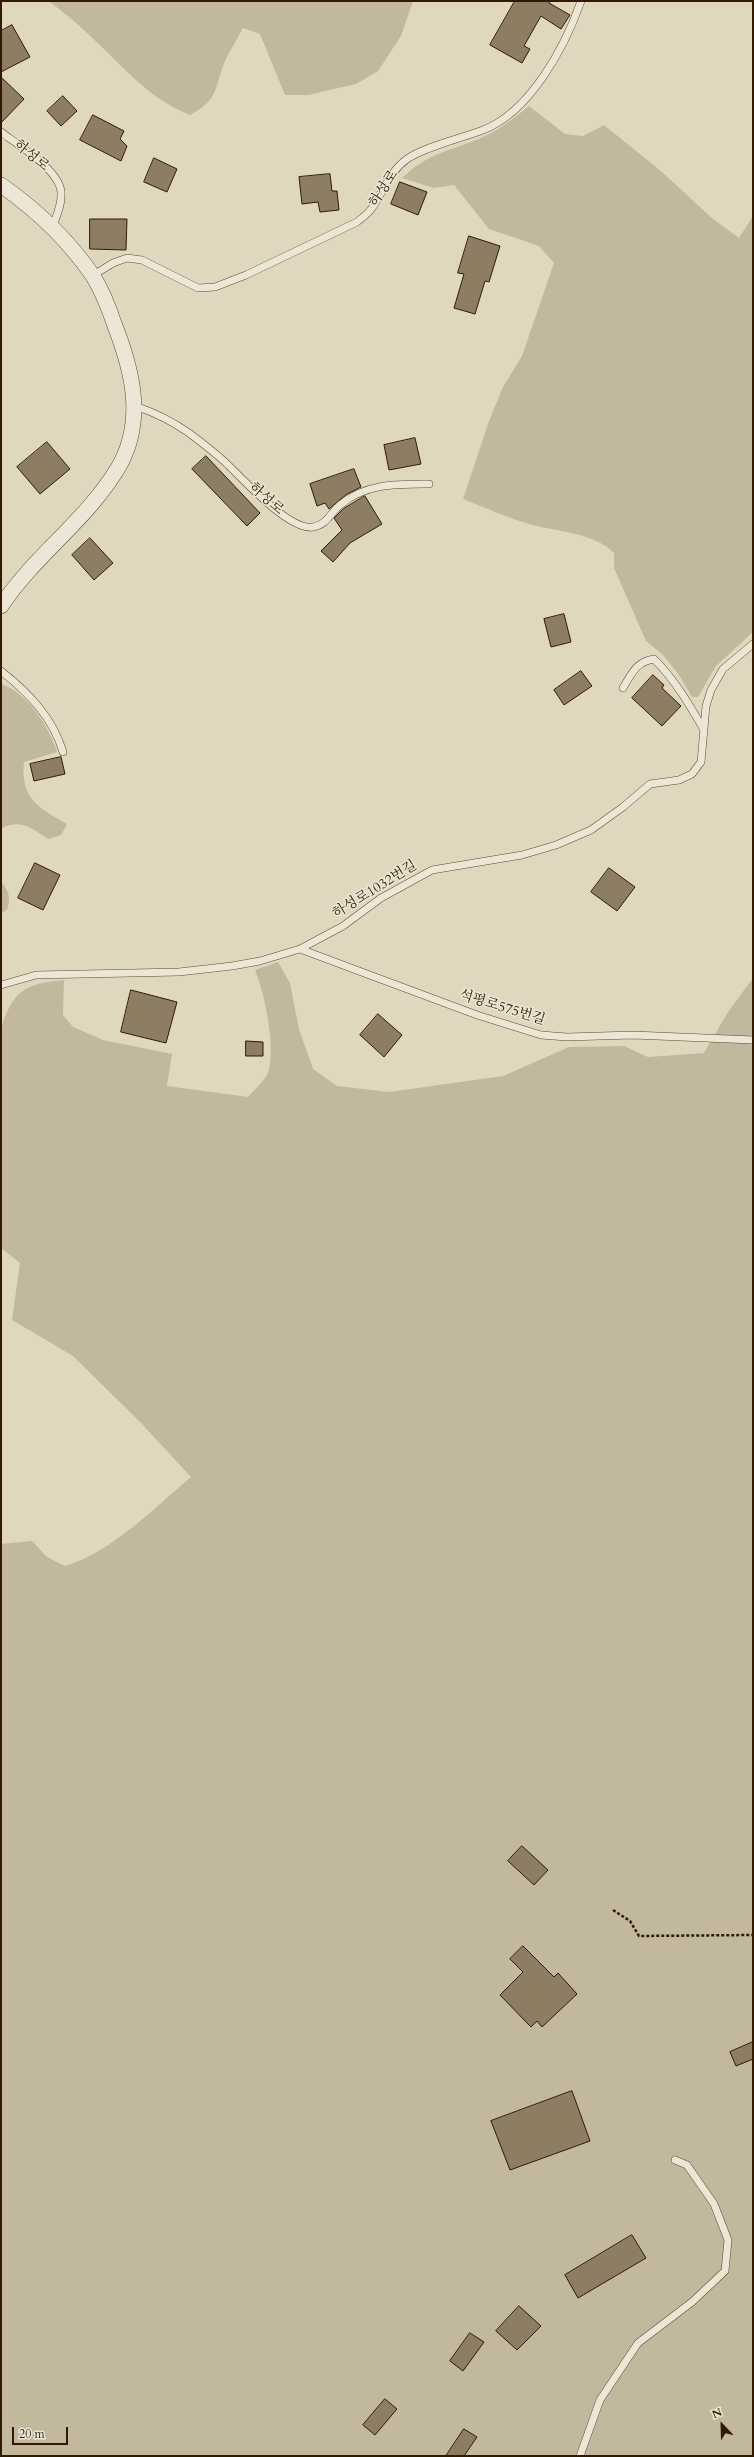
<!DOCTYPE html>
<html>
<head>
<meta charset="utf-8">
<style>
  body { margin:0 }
  #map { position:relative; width:754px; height:2457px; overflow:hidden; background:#e0d8be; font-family:Cardo,serif }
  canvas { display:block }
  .frame { position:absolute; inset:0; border:2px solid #311a00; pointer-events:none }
  .north { position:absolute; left:702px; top:2405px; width:40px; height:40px; -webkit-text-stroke:3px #ebe6d5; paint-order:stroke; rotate:337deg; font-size:11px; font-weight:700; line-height:16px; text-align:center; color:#311a00 }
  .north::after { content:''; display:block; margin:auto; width:14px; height:18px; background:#311a00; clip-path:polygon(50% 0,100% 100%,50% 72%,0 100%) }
  .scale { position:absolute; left:12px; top:2427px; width:56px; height:18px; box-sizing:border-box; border:2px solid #311a00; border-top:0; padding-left:5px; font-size:12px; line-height:14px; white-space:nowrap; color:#311a00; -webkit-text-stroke:3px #ebe6d5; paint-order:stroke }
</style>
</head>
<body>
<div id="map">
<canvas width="754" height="2457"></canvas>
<div class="frame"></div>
<div class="north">N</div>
<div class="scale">20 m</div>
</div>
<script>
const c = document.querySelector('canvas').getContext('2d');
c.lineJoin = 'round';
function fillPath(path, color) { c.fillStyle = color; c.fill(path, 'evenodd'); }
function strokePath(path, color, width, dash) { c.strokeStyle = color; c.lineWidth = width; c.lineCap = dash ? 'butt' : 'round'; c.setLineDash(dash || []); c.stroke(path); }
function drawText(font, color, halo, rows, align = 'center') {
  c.font = font + ' Cardo,"Noto Serif KR",serif'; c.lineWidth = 3; c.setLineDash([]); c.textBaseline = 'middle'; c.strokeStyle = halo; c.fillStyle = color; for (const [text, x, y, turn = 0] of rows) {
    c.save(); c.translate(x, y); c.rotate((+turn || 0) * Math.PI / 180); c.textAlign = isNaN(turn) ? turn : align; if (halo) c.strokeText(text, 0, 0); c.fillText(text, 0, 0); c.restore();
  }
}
fillPath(new Path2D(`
  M49 1H413L401 36 378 71 356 84 308 95H285L260 34 243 28C237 40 228 53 223 66 214 92 217 100 190 115 147 98 120 63 87 33 75 21 61 11 49 1Z
  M529 106 565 134 583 136 604 125 661 171 713 219 739 238 753 216V632L716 666 698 697H692L679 675 663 655 646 641 614 568V553C594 533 560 532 533 525 510 519 486 508 463 499L489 421 503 387 522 356 554 263 539 246 489 229 454 185 434 188 402 178C431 151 449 152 483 137 500 130 515 117 529 106Z
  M1 684C26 691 50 728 57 752L24 762C20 799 39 808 67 824L61 835 48 839C32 828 20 818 1 829Z
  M1 881C9 892 11 897 7 910L1 913Z
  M278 962 290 983 299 1029 313 1069 337 1086 389 1092 503 1076 569 1047 624 1046 648 1057 704 1053 728 1012 753 978V2456H1V1544L32 1541 47 1557 65 1566C112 1552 154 1508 191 1477L141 1423 73 1356 12 1320 20 1263 1 1248V1028C14 989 25 984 64 980L63 1015 73 1027 103 1040 172 1054 167 1086 248 1097C254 1090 267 1079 269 1070 275 1044 265 995 255 970Z`), '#c2b89e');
const building = new Path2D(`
  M515 1H550L549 3 570 15 561 29 541 16 524 46 530 49 522 63 490 45Z
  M12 25 30 57 1 72V31Z
  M1 77 24 99 1 123Z
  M63 96 77 111 61 126 47 111Z
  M93 115 124 131 120 139 127 146 121 161 80 140Z
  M154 158 177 169 167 192 144 182Z
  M330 174 332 191H337L339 210 320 212 318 202 302 204 299 177Z
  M400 182 427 192 418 215 391 204Z
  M90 219H127L126 250 90 249Z
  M469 236 500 246 489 282 485 281 475 314 454 308 464 274 458 273Z
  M415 438 421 464 389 470 384 445Z
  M47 442 70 469 40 494 17 467Z
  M206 456 260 513 247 526 192 469Z
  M354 469 361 487 347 494 329 509 325 503 317 506 310 484Z
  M365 496 382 524 350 543 333 562 321 551 342 530 334 518 343 509Z
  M90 538 113 563 94 580 72 555Z
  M564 614 571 642 551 647 544 619Z
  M581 671 592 686 564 705 554 690Z
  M653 675 664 685 662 688 681 706 662 726 632 698Z
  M61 757 65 774 34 781 30 764Z
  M35 863 60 875 43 910 18 898Z
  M609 868 635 887 617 911 591 892Z
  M131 990 177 1002 166 1043 121 1032Z
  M378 1014 402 1035 384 1057 360 1035Z
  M246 1041 263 1042V1056H246Z
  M522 1846 548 1870 534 1885 508 1861Z
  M523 1946 554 1977 558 1973 577 1994 542 2027 537 2021 531 2027 500 1995 523 1972 510 1959Z
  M753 2042V2059L736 2066 730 2052Z
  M572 2091 590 2141 510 2170 491 2121Z
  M632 2235 646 2258 578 2298 565 2275Z
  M519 2306 541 2326 517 2350 496 2331Z
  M470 2333 484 2342 463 2371 450 2361Z
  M385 2399 397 2409 375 2435 363 2425Z
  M464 2429 477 2437 464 2456H446Z`);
fillPath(building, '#8c7d63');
strokePath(building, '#311a00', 1);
const service = new Path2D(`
  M1 132C18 145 61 171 61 193 62 205 56 217 52 229
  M92 276 113 263 127 258 142 260 198 288 215 287 246 275 357 222C362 218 369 213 372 208 384 191 389 172 407 159 424 147 462 138 483 130 530 112 565 47 581 1
  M135 406C156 413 172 421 189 433 201 442 214 452 225 462 242 478 289 531 313 527 327 525 330 513 340 505 366 483 397 484 429 484
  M1 671C29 693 53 718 63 752
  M623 688C632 673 636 662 654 659 675 680 689 704 704 730
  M300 949 477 1015 541 1035 567 1037 633 1035 753 1040
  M1 985 36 975 179 972 232 966 260 961 300 949 343 926 381 898 432 870 522 855 556 845 591 830 623 807 650 784 679 780 692 774 701 762 706 706 711 690 723 669 753 644
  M580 2456 600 2400 638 2343 692 2302 725 2271 728 2240 714 2204 687 2165 675 2160`);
const minor = new Path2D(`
  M1 185C35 209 69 241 93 276 103 292 109 308 115 326 133 372 145 422 118 468 86 521 35 555 1 606`);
strokePath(service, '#5d4a30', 8);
strokePath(minor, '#5d4a30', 16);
strokePath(new Path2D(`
  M613 1910 630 1921 639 1936 753 1935`), '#311a00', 2.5, [3, 2]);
strokePath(service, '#ebe6d5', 7);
strokePath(minor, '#ebe6d5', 15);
drawText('14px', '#311a00', '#ebe6d5', [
  ["하성로",31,156,39],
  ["하성로",384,189,-57],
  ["하성로",266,499,41],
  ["하성로1032번길",375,890,-32],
  ["석평로575번길",502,1008,17]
]);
</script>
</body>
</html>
